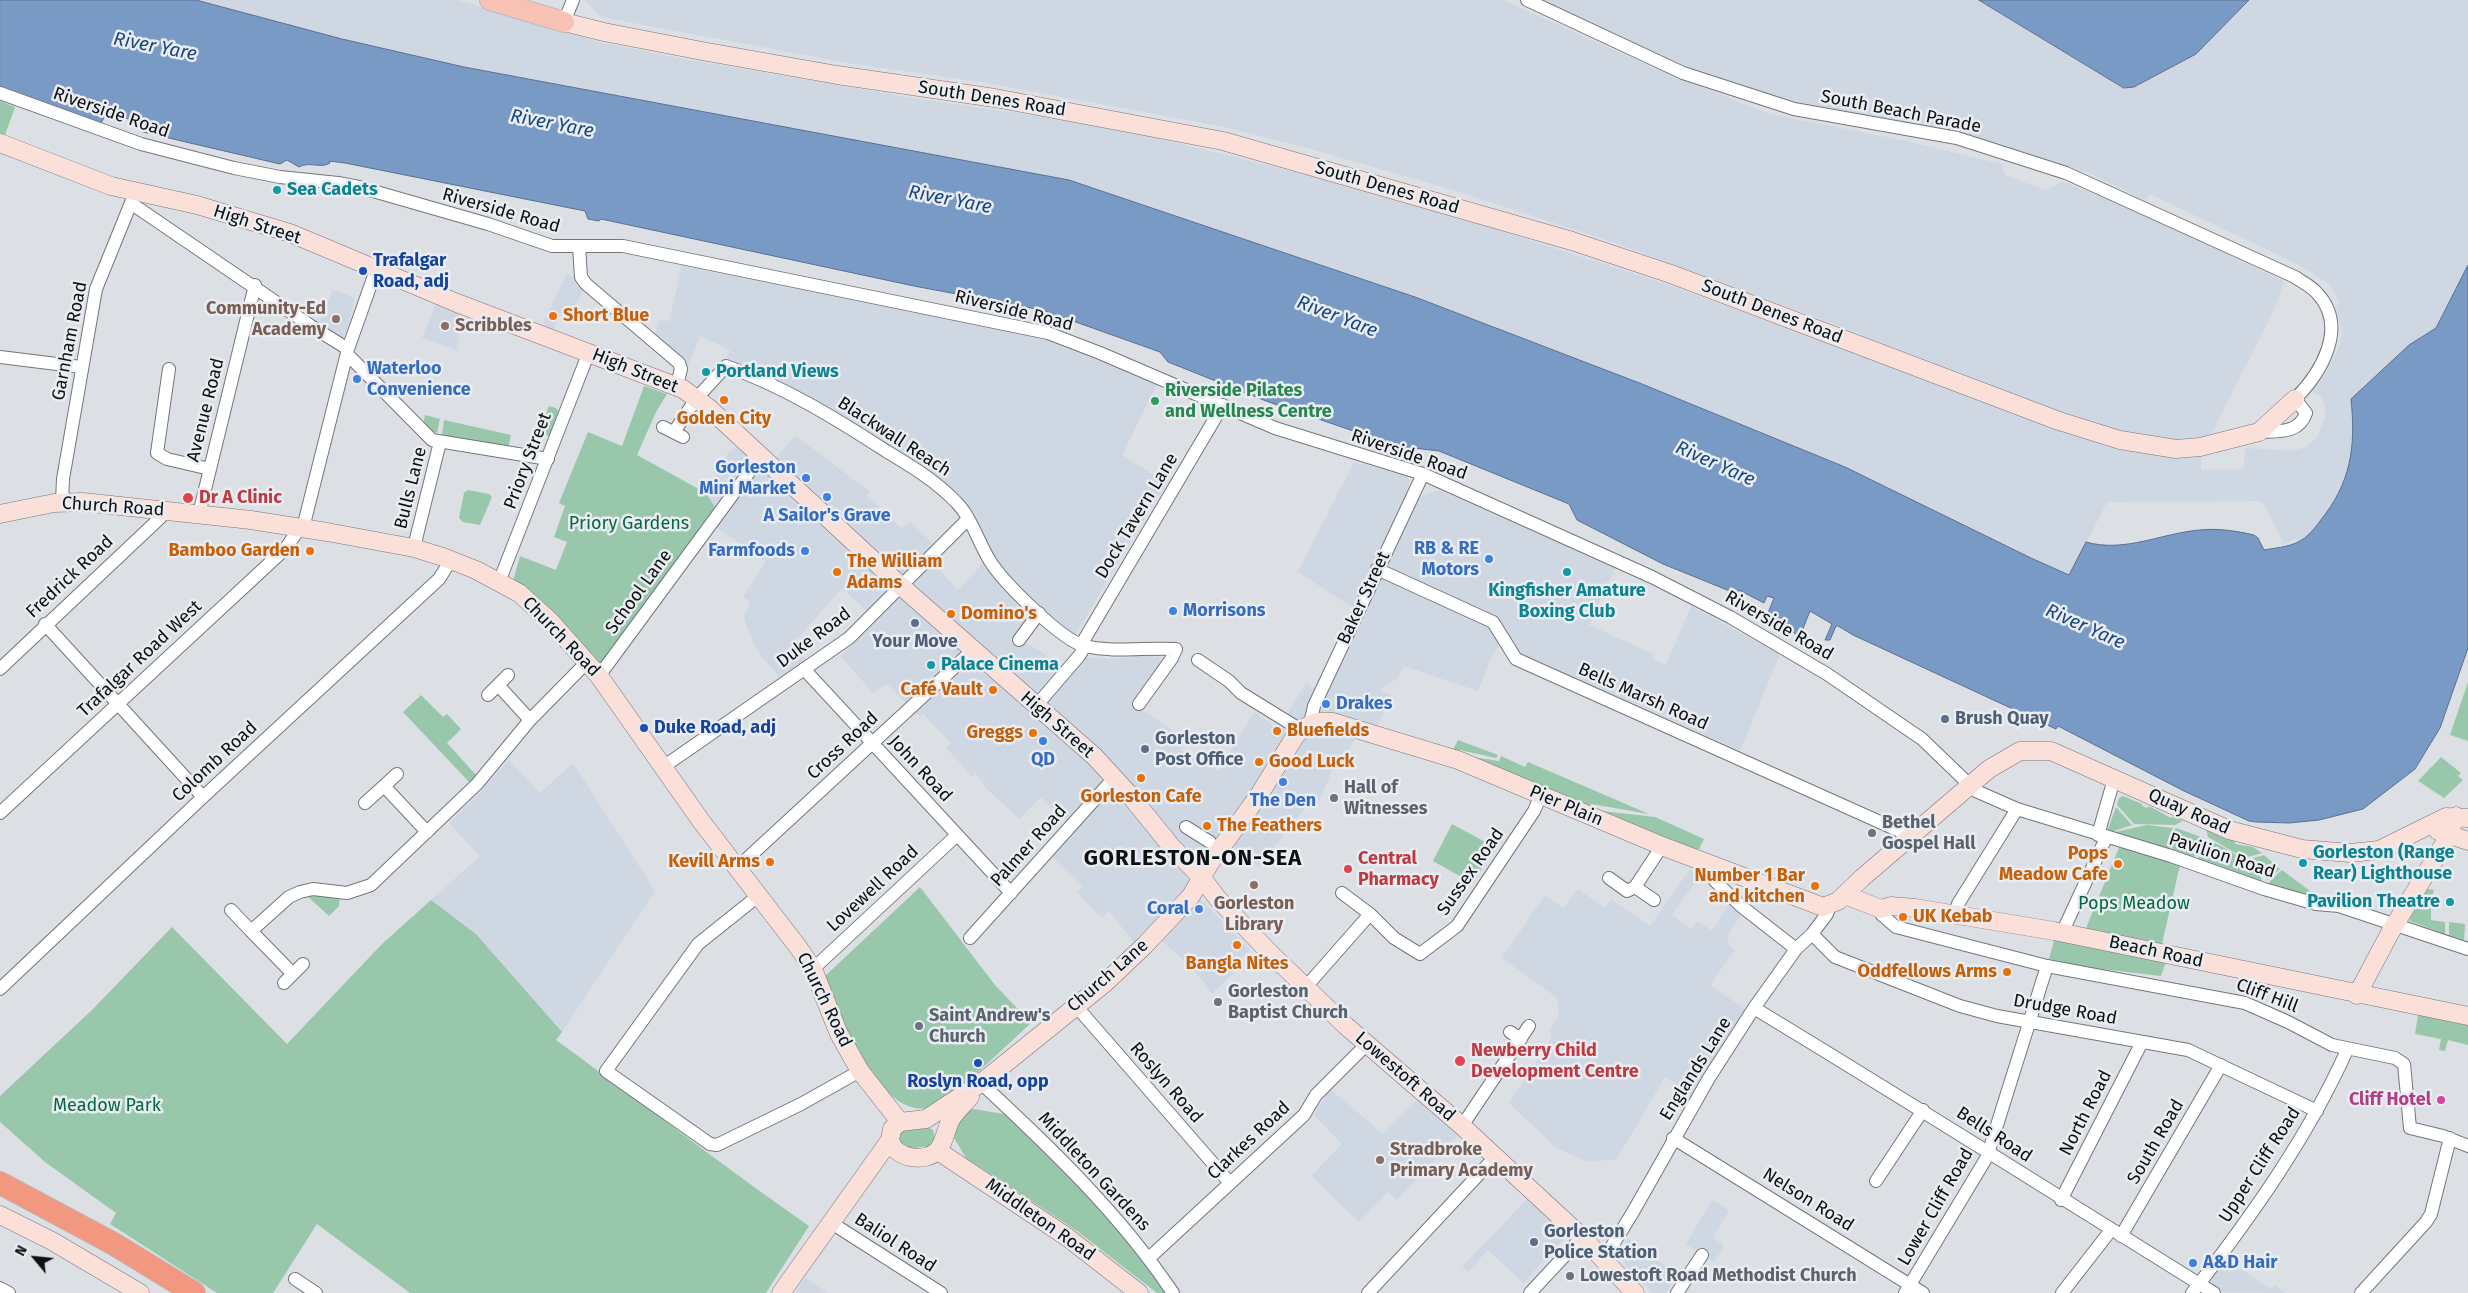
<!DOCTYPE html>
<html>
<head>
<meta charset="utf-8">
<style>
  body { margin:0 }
  #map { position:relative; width:2468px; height:1293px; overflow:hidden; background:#dce0e5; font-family:"Fira Sans",sans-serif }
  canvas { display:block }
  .north { position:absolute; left:10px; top:1233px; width:50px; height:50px; -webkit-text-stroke:4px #e9edf2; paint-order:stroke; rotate:298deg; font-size:14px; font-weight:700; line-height:20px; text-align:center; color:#0d0f10 }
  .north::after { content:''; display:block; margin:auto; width:18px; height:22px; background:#0d0f10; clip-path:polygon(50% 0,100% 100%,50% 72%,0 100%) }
</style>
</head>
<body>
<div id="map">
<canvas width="2468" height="1293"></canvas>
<div class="north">N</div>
</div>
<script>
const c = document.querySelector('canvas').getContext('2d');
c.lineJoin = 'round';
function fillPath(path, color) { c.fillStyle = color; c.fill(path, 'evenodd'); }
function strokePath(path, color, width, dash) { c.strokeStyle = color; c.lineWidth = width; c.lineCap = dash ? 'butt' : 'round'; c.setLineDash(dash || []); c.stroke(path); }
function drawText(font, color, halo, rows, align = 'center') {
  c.font = font + ' "Fira Sans",sans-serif'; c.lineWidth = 5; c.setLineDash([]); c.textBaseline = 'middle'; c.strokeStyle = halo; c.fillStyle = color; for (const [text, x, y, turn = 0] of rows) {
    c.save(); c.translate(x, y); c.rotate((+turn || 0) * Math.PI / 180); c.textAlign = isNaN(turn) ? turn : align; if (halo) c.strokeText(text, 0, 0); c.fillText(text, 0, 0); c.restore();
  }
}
fillPath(new Path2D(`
  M196 0H457L553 27 594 41 673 57 919 99 1106 126 1145 135 1347 185 1430 208 1666 284 2081 435 2134 452 2171 457 2201 455V470L2244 469 2245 448 2291 451 2306 447 2318 436 2326 413 2322 398 2312 391 2325 374 2338 350 2342 333 2336 307 2340 303 2329 284 2303 267 2150 194 2145 200 2087 172 1945 129 1795 102 1697 72 1541 0H1979L2124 88 2135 87 2196 54 2249 0H2468V265L2436 328 2409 345 2351 399 2353 426 2352 454 2348 473 2331 506 2306 537 2298 542 2296 538 2284 544 2263 503 2260 501 2107 502 2070 575 2031 558 1845 467 1642 384 1415 297 1069 180 464 67 342 39Z
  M585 0H1503L1657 69 1770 114 1907 141 2002 164 2005 175 2045 190 2063 182 2107 199 2183 233 2283 281V285L2274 310 2209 439 2162 442 2107 428 2053 409 1810 315 1615 243 1460 192 1314 150 1225 127 981 82 848 63 601 17Z
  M682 266 1030 334 1070 347 1157 384 1122 455 1166 483 1075 635 1039 610 1009 579 949 487 725 362 730 350 700 336 688 365 655 336 659 320 669 321Z
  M567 273 585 286 571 317 560 313 553 333 541 328Z
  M333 289 355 298 347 329 342 340 319 324Z
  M436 304 465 314 456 350 422 338Z
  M795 435 870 492 867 496 901 528 910 522 938 548 929 558 958 590 985 561 996 580 1016 603 1036 620 1024 642 1041 651 1062 669 1078 654 1092 658 1116 659 1137 655 1171 659 1141 709 1187 740 1180 750 1219 771 1254 712 1278 729 1306 683 1323 694 1361 613 1298 572 1354 462 1407 476 1410 483 1407 490 1421 496 1439 490 1616 567 1589 625 1653 654V659L1666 665 1691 606 1780 654 1740 751 1634 703 1533 663 1499 645 1492 656 1478 691 1404 666 1398 678 1380 690 1391 695 1377 727 1357 735 1347 753 1339 755 1316 808 1308 804 1259 867 1224 839 1202 862 1194 863 1185 873 1189 880V887L1250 950 1231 967 1235 972 1212 994 1204 982 1173 950 1161 941 1156 947 1146 936 1136 945 1109 911 1102 918 1077 893 1083 886 1052 857 1058 849 1069 824 1041 797 1019 819 986 788 975 772 974 778 946 748 951 743 923 714 920 717 887 684 873 693 840 656 877 621 842 588 790 647 808 661 780 677 760 655 747 628 744 616 750 602 743 596 766 562 714 526 709 519 715 507 706 493 728 453 737 447 765 471Z
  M509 760 540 793 573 763 655 891 562 1032 476 934 431 900 480 856 449 823 476 797Z
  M1690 869 1698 878 1672 915 1691 929 1698 921 1712 931 1729 904 1741 916 1729 932 1728 945 1735 950 1710 985 1746 1010 1692 1096 1665 1077 1616 1160 1586 1161 1556 1148 1509 1103 1552 1037 1549 1030 1559 1015 1557 998 1502 958 1545 895 1563 908 1578 889 1605 908 1611 899 1650 926Z
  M1330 1089 1383 1134 1418 1099 1458 1135 1397 1200 1388 1192 1359 1222 1311 1176 1342 1144 1314 1115Z
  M1529 1197 1567 1232 1565 1238 1523 1283 1488 1250 1468 1272 1462 1267Z
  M1712 1200 1729 1210 1713 1238 1724 1245 1714 1263 1686 1244Z
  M1628 1239 1678 1275 1666 1293H1653L1626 1266 1623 1257 1624 1246Z
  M2226 1259 2270 1289 2275 1285 2285 1293 2202 1292Z
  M805 1278 828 1293H795Z`), '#cfd7e3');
fillPath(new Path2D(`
  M0 101 15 107 5 135 0 133Z
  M644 386 667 394 656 412 637 455 706 493 715 507 606 671 513 581 520 556 556 570 567 542 554 537 565 506 559 503 588 432 622 446Z
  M549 406 556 408 560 414 551 437 539 432Z
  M425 415 440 419 437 433 423 427Z
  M444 420 511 435 508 449 442 435Z
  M468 490 489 494 492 497 480 525 463 522 459 518 464 493Z
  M2468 682V741L2450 735Z
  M421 695 443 717 447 714 461 729 447 743 477 776 470 783 403 712Z
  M1458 740 1498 755 1496 758 1460 750 1458 753 1453 750Z
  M1466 756 1499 761 1501 756 1525 767 1528 762 1649 814 1591 804 1589 806Z
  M2441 757 2461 773 2458 776 2463 780 2444 798 2418 781Z
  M2123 796 2142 804V806L2147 808 2149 806 2171 818 2173 816 2183 821 2175 825 2134 824 2117 805 2119 798Z
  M2116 807 2132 825 2111 832 2108 829Z
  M1602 811 1655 817 1704 839 1699 849 1696 850Z
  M1452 824 1491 845 1494 851 1472 883 1433 861Z
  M2147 825 2173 828 2168 839 2171 851 2111 833Z
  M2176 828 2204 838 2202 852 2192 858 2175 853C2170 844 2168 835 2176 828Z
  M2206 829 2225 839 2227 838 2235 841V844L2253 847 2262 853 2244 858 2208 837Z
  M2209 841C2221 844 2262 868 2262 882L2196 859 2202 855Z
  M2120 845 2180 865 2161 948 2084 933Z
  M2264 855 2280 869 2268 880 2247 860Z
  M2282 870 2310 891 2317 900 2269 885 2270 881Z
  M920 887 995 985 1031 1023 963 1086 929 1108C878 1118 840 1014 824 977Z
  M2428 889 2434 890 2433 894H2431L2433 896 2432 907H2429L2431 909V920L2445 922V934L2410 921V918Z
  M305 894 340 895 339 906 329 916Z
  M431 900 476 934 562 1032 556 1040C641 1102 724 1167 809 1226L766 1293H410L317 1224 273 1293H217L110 1224 116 1213 45 1162 0 1122V1096L93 1009 172 927 287 1044 382 944Z
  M2449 922 2465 924 2464 940 2449 935Z
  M2055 937 2167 959 2161 976 2093 968 2049 959Z
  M2418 1015 2468 1022V1045L2448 1040 2445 1051 2439 1050 2441 1039 2415 1034Z
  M973 1109 1004 1114 1017 1121 1063 1167 1141 1253 1171 1293H1157L1077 1231 966 1158 954 1138C956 1126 960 1114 973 1109Z
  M928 1127 933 1130 935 1138 929 1146 906 1149 898 1143V1133L902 1128Z`), '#98c7ac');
const water = new Path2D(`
  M0 0H196L342 39 464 67 1069 180 1415 297 1642 384 1845 467 2031 558 2069 575 2086 542C2125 553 2162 533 2200 530 2217 528 2237 531 2254 535L2258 538 2264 550C2275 548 2288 547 2298 542 2307 538 2314 529 2320 521 2351 483 2356 447 2351 399L2409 345 2436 328 2468 265V648L2440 728 2415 769 2363 809 2319 820 2289 823 2256 822 2249 821 2184 791 2058 726 2056 729 1853 635 1838 626H1836L1830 640H1825L1832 624 1810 611 1800 636 1766 618 1774 598 1767 596 1764 603 1739 590 1737 594 1663 564 1577 520 1569 504 1439 451 1397 446 1266 401 1168 362 1160 352 1042 310 914 286 601 219 599 221 588 219 585 211 345 163 329 161 330 163C321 169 309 161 299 167L287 160 280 164 143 132 144 129 139 124 115 113 110 115 106 114 99 127 0 93Z
  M1979 0H2249L2196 54 2134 87 2124 88Z`);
fillPath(water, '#799ac5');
strokePath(water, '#59708f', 1);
const street = new Path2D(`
  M1527 0 1683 73 1794 109 1957 138 2066 173 2295 277C2302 282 2311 286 2317 293 2349 327 2321 373 2295 399L2306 413C2299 434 2278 431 2259 432
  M564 22 573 0
  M0 93 141 144 234 168 280 177 338 183 359 187 488 224 552 246H623L1048 333 1100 353 1275 428 1423 474 1652 577 1730 617 1827 674 1922 739 1976 791 2017 809 2171 856 2264 889 2316 904 2339 906 2468 949
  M132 204 311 326 348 349
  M579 246 581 277 586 284 679 363 681 369 677 385
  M347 354 432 440 548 459
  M0 357 81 367
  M169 369 157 453 167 459 210 469
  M663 427 683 437
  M674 432 696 399 726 366C783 386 835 418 886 451 911 466 936 481 956 502 972 518 978 542 990 561 1003 582 1062 641 1085 646 1115 653 1145 647 1176 649L1172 658 1139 704
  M62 502 63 479 96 289 135 193
  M199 514 255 285
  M303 528 348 349 376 270
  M415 543 440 442
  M1377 569 1493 622 1516 659 1911 836
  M499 582 589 352
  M45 624 203 797
  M1019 640 1039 613
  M1081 645 1223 405
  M1198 660 1229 681 1241 693 1301 730
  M0 669 160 518 163 510
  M804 669 1011 893
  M599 676 761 456
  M498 685 508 675
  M488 695 498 685 530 720
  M1036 706 1079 656 1085 646
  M1310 724 1314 706 1423 474
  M663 767 849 638 968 519
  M397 774 384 786 427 832
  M365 803 384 786
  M0 813 285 549 300 528
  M1186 827 1210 842
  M2098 835 2114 779
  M1708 864 1715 881 1741 906 1796 949
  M737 868 973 650
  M1609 878 1627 891 1635 887 1662 846
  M1635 887 1654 900
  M1342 893 1370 914
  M758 896 698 944 606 1071 710 1144 717 1145 801 1104 860 1071
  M1881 909 1882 915 1896 927 2047 966 2245 1003 2288 1022 2332 1045 2395 1058 2404 1064 2410 1128 2443 1136 2468 1146
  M231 910 251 931
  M1955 914 1958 904 2017 809
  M2062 933 2106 838
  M1812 934 1835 957 1960 1006 1997 1016 2188 1050 2317 1111
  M970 938 1114 778
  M303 964 293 974 251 931 289 897 300 892 313 889 347 893 371 885 477 784 530 720 587 662
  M813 969 957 835
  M284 983 293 974
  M1305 988 1370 914 1394 938 1420 954 1457 926 1534 811 1541 795
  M0 989 203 797 439 579 451 560
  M1076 1006 1230 1183
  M1754 1008C1908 1101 2061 1198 2214 1293
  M1510 1032 1521 1039
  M981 1083C1051 1148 1120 1214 1173 1293
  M1462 1126 1529 1026
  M1673 1138 1923 1293
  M1876 1181 1923 1110
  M2061 1200 2142 1042
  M830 1222 941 1293
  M2121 1236 2221 1065
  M1149 1258 1304 1115 1316 1095 1367 1044
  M1604 1259 1633 1212 1709 1078 1754 1008 1796 949 1812 934 1827 914 1830 906
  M295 1279 316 1293
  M0 1288 9 1293
  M1368 1293 1495 1157
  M1530 1293 1582 1237
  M1677 1293 1702 1255
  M1905 1293 1987 1157 2047 966
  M2062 1293 2111 1230
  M2192 1293C2251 1217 2308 1137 2347 1050
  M2361 1293 2426 1222 2431 1214 2450 1138`);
const secondary = new Path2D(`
  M564 22 604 32 702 51 837 75 995 98 1223 141 1572 241 1671 274 2059 421 2120 440 2176 449 2200 447 2259 432 2295 399
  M0 143 111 186 197 205 290 233 457 303 683 389 710 409 901 586 1095 757 1128 793 1171 846 1202 878 1218 899 1272 955 1346 1026 1462 1126 1582 1237 1635 1293
  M0 514 54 503 83 502 251 520 327 532 414 548 443 557 476 570 519 593 550 621 599 676 701 821 798 947 813 969 839 1034 860 1071 900 1122
  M2438 831 2468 841
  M1845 895 1881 909 1891 906 1915 908 2054 931 2468 1016
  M2357 995 2391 931 2444 844 2456 816
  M890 1140C894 1158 925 1164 938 1150 944 1143 946 1130 950 1121 955 1112 963 1105 970 1097
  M938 1151 1067 1237 1139 1293
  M0 1215 52 1241 140 1293
  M781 1293 890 1140 892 1129 900 1122 926 1119 981 1083 1105 983 1145 945 1191 896 1210 863 1259 795 1294 738C1305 724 1316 720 1333 722L1458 760 1662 846 1823 907 1838 901 1862 878 1989 769 2020 751H2051L2229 830 2302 849 2350 853 2379 850 2446 817 2468 818`);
const primary = new Path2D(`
  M490 0 564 22`);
const highway = new Path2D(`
  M0 1183 114 1244 194 1293`);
strokePath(street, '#73767b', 14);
strokePath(secondary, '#73767b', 19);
strokePath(primary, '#bbbcbc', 22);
strokePath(highway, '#bbbcbc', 24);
strokePath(street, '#fff', 12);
strokePath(secondary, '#fbe0d9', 18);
strokePath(primary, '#f7c1b3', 20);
strokePath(highway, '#f29881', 22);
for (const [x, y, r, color] of [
  [277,190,5,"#0f9aa8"],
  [363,271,5,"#1a4fb4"],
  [553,316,5,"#e8710a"],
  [336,319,5,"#8d6e63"],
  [445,326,5,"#8d6e63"],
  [706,372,5,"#0f9aa8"],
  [357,379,5,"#3f7fe0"],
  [724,400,5,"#e8710a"],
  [1155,401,5,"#2e9e5b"],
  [806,478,5,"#3f7fe0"],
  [827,497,5,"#3f7fe0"],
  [188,498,6,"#e0444e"],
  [310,551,5,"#e8710a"],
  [805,551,5,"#3f7fe0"],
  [1489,559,5,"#3f7fe0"],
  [837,572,5,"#e8710a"],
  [1567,572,5,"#0f9aa8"],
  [1173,611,5,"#3f7fe0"],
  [951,614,5,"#e8710a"],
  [915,623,5,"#5c6f8a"],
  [931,665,5,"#0f9aa8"],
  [993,690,5,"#e8710a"],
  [1326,704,5,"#3f7fe0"],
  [1945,719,5,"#5c6f8a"],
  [644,728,5,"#1a4fb4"],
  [1277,731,5,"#e8710a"],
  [1033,733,5,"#e8710a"],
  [1043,741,5,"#3f7fe0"],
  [1145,749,5,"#5c6f8a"],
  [1259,762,5,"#e8710a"],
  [1141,778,5,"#e8710a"],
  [1283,782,5,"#3f7fe0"],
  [1334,798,5,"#6b7280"],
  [1207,826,5,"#e8710a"],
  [1872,833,5,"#6b7280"],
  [770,862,5,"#e8710a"],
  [2303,863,5,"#0f9aa8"],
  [2118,864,5,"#e8710a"],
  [1348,869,5,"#e0444e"],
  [1254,885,5,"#8d6e63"],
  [1815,886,5,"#e8710a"],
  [2450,902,5,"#0f9aa8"],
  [1199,909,5,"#3f7fe0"],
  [1903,917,5,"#e8710a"],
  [1237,945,5,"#e8710a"],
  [2007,972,5,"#e8710a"],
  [1218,1002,5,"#6b7280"],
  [919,1026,5,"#6b7280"],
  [1460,1061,6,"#e0444e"],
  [978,1063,5,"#1a4fb4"],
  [2441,1100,5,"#d1479c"],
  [1380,1160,5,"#8d6e63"],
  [1534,1242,5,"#5c6f8a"],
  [2193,1263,5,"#3f7fe0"],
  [1570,1276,5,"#6b7280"]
]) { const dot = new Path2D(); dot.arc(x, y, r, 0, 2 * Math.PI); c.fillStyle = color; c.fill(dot); strokePath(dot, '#e9edf2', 2); }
drawText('18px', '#0d0f10', '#e9edf2', [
  ["South Denes Road",992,99,9],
  ["South Beach Parade",1901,112,11],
  ["Riverside Road",111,113,19],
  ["South Denes Road",1387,188,16],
  ["Riverside Road",501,211,16],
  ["High Street",257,225,18],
  ["Riverside Road",1014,311,14],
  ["South Denes Road",1772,312,21],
  ["Garnham Road",70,341,-79],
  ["High Street",635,371,22],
  ["Avenue Road",206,410,-76],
  ["Blackwall Reach",894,437,33],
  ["Riverside Road",1409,455,19],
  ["Priory Street",528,461,-69],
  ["Bulls Lane",411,488,-76],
  ["Church Road",113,507,4],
  ["Dock Tavern Lane",1137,516,-59],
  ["Fredrick Road",70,577,-43],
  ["School Lane",639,592,-54],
  ["Baker Street",1364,598,-65],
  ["Riverside Road",1779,626,30],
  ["Church Road",561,637,46],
  ["Duke Road",814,638,-37],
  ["Trafalgar Road West",140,659,-43],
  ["Bells Marsh Road",1643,697,24],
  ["High Street",1057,725,41],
  ["Cross Road",843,746,-43],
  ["Colomb Road",215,762,-43],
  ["John Road",920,769,47],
  ["Pier Plain",1566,806,23],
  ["Quay Road",2189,812,24],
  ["Palmer Road",1029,846,-48],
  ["Pavilion Road",2222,856,18],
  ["Sussex Road",1471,872,-55],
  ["Lovewell Road",873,889,-43],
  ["Beach Road",2156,952,12],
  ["Church Lane",1108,976,-41],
  ["Cliff Hill",2267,996,21],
  ["Church Road",824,1000,64],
  ["Drudge Road",2065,1010,10],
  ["Englands Lane",1696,1069,-58],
  ["Lowestoft Road",1405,1077,41],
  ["Roslyn Road",1166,1083,49],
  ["North Road",2086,1113,-63],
  ["Bells Road",1994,1135,33],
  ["Clarkes Road",1249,1141,-43],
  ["South Road",2156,1142,-60],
  ["Upper Cliff Road",2260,1165,-57],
  ["Middleton Gardens",1094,1172,47],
  ["Nelson Road",1808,1200,32],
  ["Lower Cliff Road",1936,1207,-60],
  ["Middleton Road",1040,1220,35],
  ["Baliol Road",895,1243,33]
]);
drawText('bold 18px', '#0d838f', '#e9edf2', [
  ["Sea Cadets",287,190],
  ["Portland Views",716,372],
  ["Kingfisher Amature",1567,591,"center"],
  ["Boxing Club",1567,612,"center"],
  ["Palace Cinema",941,665],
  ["Gorleston (Range",2313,853],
  ["Rear) Lighthouse",2313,874],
  ["Pavilion Theatre",2440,902,"right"]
], 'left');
drawText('bold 18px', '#164399', '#e9edf2', [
  ["Trafalgar",373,261],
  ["Road, adj",373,282],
  ["Duke Road, adj",654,728],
  ["Roslyn Road, opp",978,1082,"center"]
], 'left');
drawText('bold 18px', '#785e54', '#e9edf2', [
  ["Community-Ed",326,309,"right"],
  ["Academy",326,330,"right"],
  ["Scribbles",455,326],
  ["Gorleston",1254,904,"center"],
  ["Library",1254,925,"center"],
  ["Stradbroke",1390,1150],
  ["Primary Academy",1390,1171]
], 'left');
drawText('bold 18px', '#c56008', '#e9edf2', [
  ["Short Blue",563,316],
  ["Golden City",724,419,"center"],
  ["Bamboo Garden",300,551,"right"],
  ["The William",847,562],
  ["Adams",847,583],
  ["Domino's",961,614],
  ["Café Vault",983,690,"right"],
  ["Bluefields",1287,731],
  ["Greggs",1023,733,"right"],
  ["Good Luck",1269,762],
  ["Gorleston Cafe",1141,797,"center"],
  ["The Feathers",1217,826],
  ["Pops",2108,854,"right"],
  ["Meadow Cafe",2108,875,"right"],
  ["Kevill Arms",760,862,"right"],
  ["Number 1 Bar",1805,876,"right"],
  ["and kitchen",1805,897,"right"],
  ["UK Kebab",1913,917],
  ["Bangla Nites",1237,964,"center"],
  ["Oddfellows Arms",1997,972,"right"]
], 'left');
drawText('bold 18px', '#366cbe', '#e9edf2', [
  ["Waterloo",367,369],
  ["Convenience",367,390],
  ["Gorleston",796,468,"right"],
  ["Mini Market",796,489,"right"],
  ["A Sailor's Grave",827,516,"center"],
  ["RB & RE",1479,549,"right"],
  ["Motors",1479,570,"right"],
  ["Farmfoods",795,551,"right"],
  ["Morrisons",1183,611],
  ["Drakes",1336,704],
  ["QD",1043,760,"center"],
  ["The Den",1283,801,"center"],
  ["Coral",1189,909,"right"],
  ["A&D Hair",2203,1263]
], 'left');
drawText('bold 18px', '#27864d', '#e9edf2', [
  ["Riverside Pilates",1165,391],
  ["and Wellness Centre",1165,412]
], 'left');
drawText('bold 18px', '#be3a42', '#e9edf2', [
  ["Dr A Clinic",199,498],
  ["Central",1358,859],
  ["Pharmacy",1358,880],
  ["Newberry Child",1471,1051],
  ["Development Centre",1471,1072]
], 'left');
drawText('18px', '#036842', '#e9edf2', [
  ["Priory Gardens",629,524],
  ["Pops Meadow",2134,904],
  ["Meadow Park",107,1106]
]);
drawText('bold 18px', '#4e5e75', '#e9edf2', [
  ["Your Move",915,642,"center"],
  ["Brush Quay",1955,719],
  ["Gorleston",1155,739],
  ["Post Office",1155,760],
  ["Gorleston",1544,1232],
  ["Police Station",1544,1253]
], 'left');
drawText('bold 18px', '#5b616d', '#e9edf2', [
  ["Hall of",1344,788],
  ["Witnesses",1344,809],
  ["Bethel",1882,823],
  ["Gospel Hall",1882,844],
  ["Gorleston",1228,992],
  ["Baptist Church",1228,1013],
  ["Saint Andrew's",929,1016],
  ["Church",929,1037],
  ["Lowestoft Road Methodist Church",1580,1276]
], 'left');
drawText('bold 18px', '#b23c85', '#e9edf2', [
  ["Cliff Hotel",2431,1100]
], 'right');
drawText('italic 19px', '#19477d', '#e9edf2', [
  ["River Yare",155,47,11],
  ["River Yare",552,124,11],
  ["River Yare",950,200,11],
  ["River Yare",1337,317,21],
  ["River Yare",1715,464,24],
  ["River Yare",2085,627,24]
]);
c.letterSpacing = '1px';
drawText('bold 22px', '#0d0f10', '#e9edf2', [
  ["GORLESTON-ON-SEA",1193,859]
]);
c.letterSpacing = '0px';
</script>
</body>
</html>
